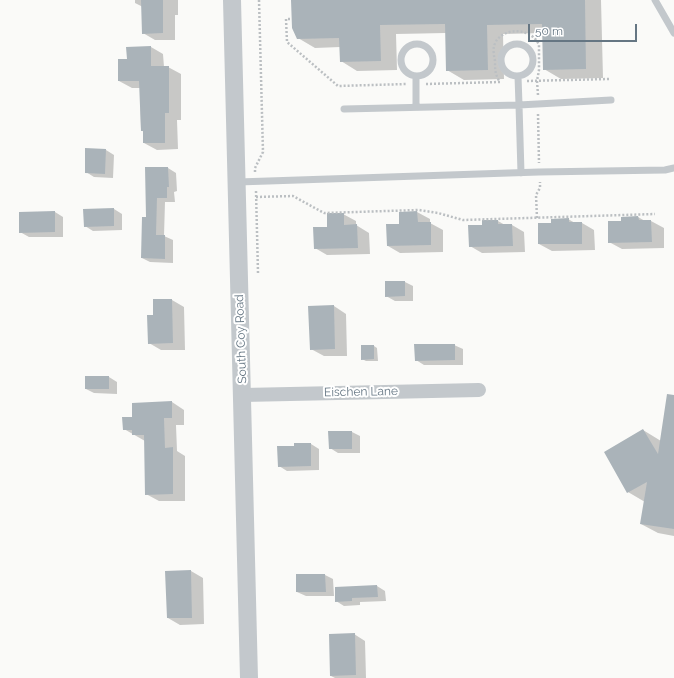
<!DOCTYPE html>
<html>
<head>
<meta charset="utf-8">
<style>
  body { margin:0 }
  #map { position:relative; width:674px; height:678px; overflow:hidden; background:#fafaf8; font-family:Raleway,sans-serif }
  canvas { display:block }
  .scale { position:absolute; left:528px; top:24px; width:109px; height:18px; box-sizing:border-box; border:2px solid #657683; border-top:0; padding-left:5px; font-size:12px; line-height:14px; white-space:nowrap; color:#657683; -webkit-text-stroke:3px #fff; paint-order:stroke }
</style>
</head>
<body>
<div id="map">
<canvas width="674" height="678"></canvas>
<div class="scale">50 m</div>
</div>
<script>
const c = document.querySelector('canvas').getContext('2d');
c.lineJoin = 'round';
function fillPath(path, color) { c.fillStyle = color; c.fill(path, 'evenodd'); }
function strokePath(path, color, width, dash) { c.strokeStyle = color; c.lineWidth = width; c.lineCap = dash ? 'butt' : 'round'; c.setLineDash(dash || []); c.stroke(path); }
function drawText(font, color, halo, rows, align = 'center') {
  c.font = font + ' Raleway,sans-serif'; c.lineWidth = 4; c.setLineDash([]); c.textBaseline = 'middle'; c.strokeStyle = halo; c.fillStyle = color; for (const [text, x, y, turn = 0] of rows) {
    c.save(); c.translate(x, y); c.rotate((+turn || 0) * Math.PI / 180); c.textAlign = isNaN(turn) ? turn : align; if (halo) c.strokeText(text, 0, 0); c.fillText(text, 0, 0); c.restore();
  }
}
fillPath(new Path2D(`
  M135 0H178V15H175V40H155L143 33V7L135 3Z
  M292 0H601L603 78 561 79 544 69 543 33 503 34 504 79 464 80 447 70 446 33 396 34 397 70 357 71 341 61 340 47 315 48 298 38Z
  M151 47 163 54 164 67H168L181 74V120H177L178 149 157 150 144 143V132L141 130 140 88H132L119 81 128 60 127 48Z
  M106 150 114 155 113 178 94 177 86 172Z
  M146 168H168L176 173 177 191 174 192 175 202H165L164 236 173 240V263L150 262 142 258 147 219Z
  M114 209 122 214V230L93 231 85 226Z
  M55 212 63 217V237H29L20 232Z
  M417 212 430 219V223L443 230V252L400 253 388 246 400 225Z
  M343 214 356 221V225L369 233 370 254 327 255 315 248 328 228Z
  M638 217 645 221H651L664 228V248L622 249 609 242 622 222Z
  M568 219 575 223H582L594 230 595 250 552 251 539 244 552 224Z
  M483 221H498L505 225H512L524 232 525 252 482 253 470 246 483 226Z
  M405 282 413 286V301H395L386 296Z
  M172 300 184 307 185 350H161L149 343 154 316Z
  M334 306 346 314 347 356H324L311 349Z
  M454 345 463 349V365H424L416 360Z
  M374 346 377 348 378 361H366L362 359Z
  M109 377 117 382V394L94 393 86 389Z
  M172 402 184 410V425H176L177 451 185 456V501H159L146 494 145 441 124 429 133 418Z
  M674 409V536L658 533 641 524 645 502 628 492 643 430 661 441Z
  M352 432 360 436V453H338L330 448Z
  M311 444 319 449V470L287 471 279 466 295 447Z
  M191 571 203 578 204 624 180 625 168 618Z
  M297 575H325L333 579 334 596H306L297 592Z
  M377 586 385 591 386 601 360 602V605L344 606 336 601V588Z
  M354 634 365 641 366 678H335L331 676Z`), '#0003');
fillPath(new Path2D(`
  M141 0H163V33L142 34Z
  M291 0H585L586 69 543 70 542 24 487 25 488 70 446 71 445 24 380 25 381 61 340 62 339 38 297 39 292 28Z
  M151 46V66H169V113H165V143H143V131H141L139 81H118V59H127L126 47Z
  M85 148 106 149 105 174 85 173Z
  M145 167H168L169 187H167V198H157L156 235H165V259L141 258 142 217H146Z
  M114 208V226L84 227 83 209Z
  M55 211V232L19 233V212Z
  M417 211 418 222H431V245L387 246 386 224H399V212Z
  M327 213H344V225L357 224 358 248 314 249 313 227H327Z
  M638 216 639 220H651L652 242 608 243V221H621V217Z
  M569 218V222H582V244H538V223H551V219Z
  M482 220H498V224H512L513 246 469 247 468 225H482Z
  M385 281H405V296L385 297Z
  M153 299H172L173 343 148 344 147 315H153Z
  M334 305 335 349 310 350 308 306Z
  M414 344H455V360L415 361Z
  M361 345H374V359L361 360Z
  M85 376H109V389H85Z
  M667 394 674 395V529L640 524 647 482 627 493 604 452 643 429 658 454Z
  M172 401V418H164L165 448 173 447V494L145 495 144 435H132V430H123L122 417H132V403Z
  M328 431H352V449H329Z
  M294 443H311V466L278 467 277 446H294Z
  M191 570 192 618H167L165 571Z
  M296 574H325L326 592H296Z
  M377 585 378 597 352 598V601L335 602V587Z
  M355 633 356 675 330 676 329 634Z`), '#aab3b9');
strokePath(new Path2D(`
  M290 19H286L287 42 338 86 407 84
  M527 81 609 79
  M426 84 500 82C495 75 495 69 495 61 494 56 493 50 494 46 500 26 532 27 539 45V70L537 81 538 95
  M538 114 539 163
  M255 172V168L263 152 259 0
  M256 191 258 273
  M256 197 293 196 324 213 419 210 438 213 463 220 655 214
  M537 218 536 195 540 188V182`), '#bbbfc2', 2.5, [2, 2]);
strokePath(new Path2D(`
  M655 0 674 33
  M401 60a16 16 0 1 1 32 0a16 16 0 1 1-32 0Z
  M501 60a16 16 0 1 1 32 0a16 16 0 1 1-32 0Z
  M518 76 519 105 611 100
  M416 107V77
  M344 109 519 105 521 173
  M238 182 539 172 665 170 674 168`), '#c3c8cc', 7);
strokePath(new Path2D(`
  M243 395 479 390`), '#c3c8cc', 14);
strokePath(new Path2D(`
  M232 0 249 678`), '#c3c8cc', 18);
drawText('12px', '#657683', '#fff', [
  ["South Coy Road",241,339,-92],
  ["Eischen Lane",361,392,-1]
]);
</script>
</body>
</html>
